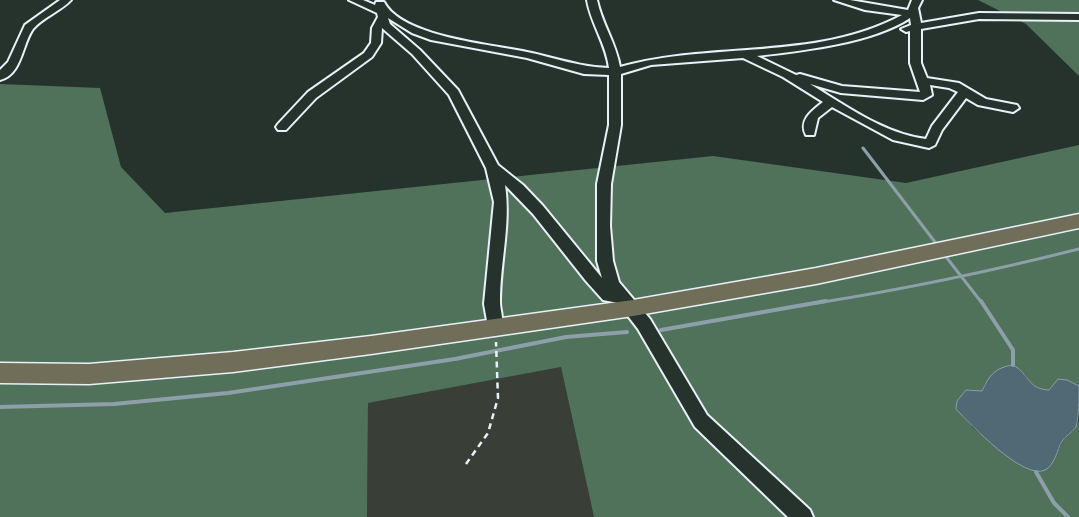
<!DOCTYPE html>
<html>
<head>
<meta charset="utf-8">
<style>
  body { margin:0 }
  canvas { display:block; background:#26332d }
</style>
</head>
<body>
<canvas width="1079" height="517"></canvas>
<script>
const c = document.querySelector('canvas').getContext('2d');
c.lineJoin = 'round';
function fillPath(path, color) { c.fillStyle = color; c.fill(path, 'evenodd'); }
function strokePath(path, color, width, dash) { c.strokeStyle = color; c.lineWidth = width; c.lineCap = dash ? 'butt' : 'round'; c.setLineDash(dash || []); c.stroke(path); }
fillPath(new Path2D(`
  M561 367 594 517H367L368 403Z`), '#393f37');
fillPath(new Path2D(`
  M978 0H1079V76L1026 24Z
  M0 84 100 88 121 167 165 213 713 156 906 183 1079 145V386L1054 384 1049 390C1036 390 1031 385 1025 374L985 383 982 391 966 390 957 401 956 408 974 429 1019 464 1055 458 1063 440 1075 429 1079 421V517H594L561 367 368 403 367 517H0Z`), '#50715a');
const water = new Path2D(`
  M1013 365C1030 374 1027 389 1049 390L1058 379 1067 380 1079 386C1079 398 1079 417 1076 427 1072 433 1065 436 1062 441 1057 450 1055 465 1045 470 1024 481 969 423 956 409L957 401 966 390 982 391C989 375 996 367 1013 365Z`);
fillPath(water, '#506975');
strokePath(water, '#8d9fa9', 1);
strokePath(new Path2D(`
  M863 148 938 246
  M943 253 982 303
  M817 303C906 289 992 271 1079 249`), '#8d9fa9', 3);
strokePath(new Path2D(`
  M981 301 1013 350V365
  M661 330 826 301
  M0 407 114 404 228 393 455 359 566 337 627 332
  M1036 472 1054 503 1068 517`), '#8d9fa9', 4);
const minor = new Path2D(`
  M60 0H71C61 11 43 17 33 29 22 44 22 75 0 80V70L8 62 25 25Z
  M349 0H363L375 5 376 2H384C402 37 490 44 527 52 556 58 579 67 609 68 606 43 591 24 587 0H597C602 24 616 43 620 67 712 41 814 62 902 15L865 10 834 0H850L908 10 912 0H922L918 8 921 23 979 13 1079 14V20L979 19 921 29V63L927 78 959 83 986 99 1017 105 1019 108 1013 112 978 105 966 98 942 130 935 145 929 148 893 140 832 107 818 118 814 135H806C798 120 813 110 823 102L783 77 743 58 651 65 621 74V125L611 184 610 226 613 261 619 282 650 319 707 415 810 510 813 517H788L695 427 638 329 618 303 603 300 586 281 533 214 505 185C511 224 500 262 500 302 500 311 505 323 501 332L495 334 489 332 484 304 494 202 486 168 449 95 412 54 382 28 381 43 372 57 316 98 286 130H278L276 127 278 124 308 92 364 53 371 43 372 28 378 17 377 13ZM388 18 412 33 431 40 527 58 584 74 609 75V125L597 184V261L602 278 543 206 523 185 498 165 458 90 420 50 390 24ZM910 18 911 25 901 29 906 32 910 31V63L920 92 842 86 800 74 796 75 757 56C801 51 873 43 910 18ZM810 84 841 93 923 100 932 95 930 85 949 88 958 92 932 126 926 139C884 134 845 105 810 84Z`);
const major = new Path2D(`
  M1079 214V228L816 284 633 316 371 354 233 372 89 384 0 383V363L89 364 233 352 371 336 633 300 816 268Z`);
strokePath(minor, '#e8f1f8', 4);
strokePath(major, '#e8f1f8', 3);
strokePath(new Path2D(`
  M466 464 488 433 498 398 496 342`), '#e8f1f8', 2.5, [6, 4.5]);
fillPath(minor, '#26332d');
fillPath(major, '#706e59');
</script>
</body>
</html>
